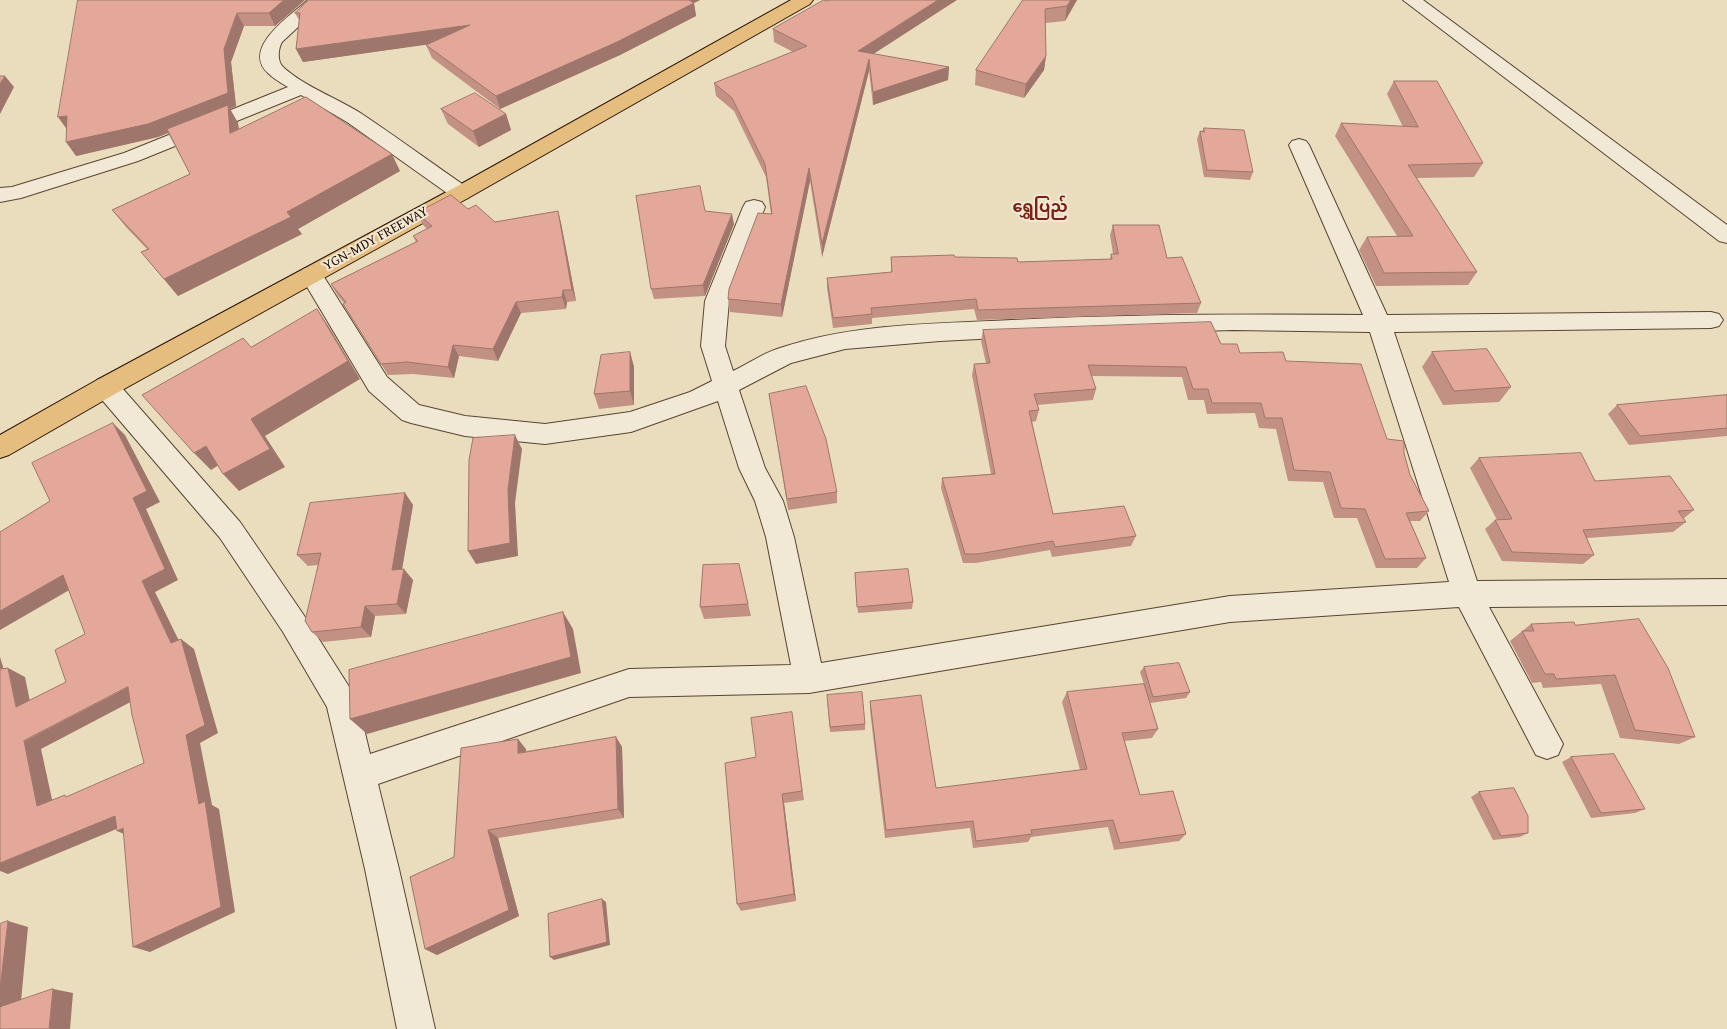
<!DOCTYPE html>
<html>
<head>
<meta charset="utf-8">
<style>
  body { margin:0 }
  canvas { display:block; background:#eaddbe }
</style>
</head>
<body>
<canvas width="1727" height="1029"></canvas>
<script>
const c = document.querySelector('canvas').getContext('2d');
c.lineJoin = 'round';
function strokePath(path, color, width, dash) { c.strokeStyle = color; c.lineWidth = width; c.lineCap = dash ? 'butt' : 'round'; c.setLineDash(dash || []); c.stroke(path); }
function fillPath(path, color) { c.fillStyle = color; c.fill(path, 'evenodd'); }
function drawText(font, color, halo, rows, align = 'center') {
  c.font = font + ' "Gentium Book Plus","Noto Sans Myanmar",serif'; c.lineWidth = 4; c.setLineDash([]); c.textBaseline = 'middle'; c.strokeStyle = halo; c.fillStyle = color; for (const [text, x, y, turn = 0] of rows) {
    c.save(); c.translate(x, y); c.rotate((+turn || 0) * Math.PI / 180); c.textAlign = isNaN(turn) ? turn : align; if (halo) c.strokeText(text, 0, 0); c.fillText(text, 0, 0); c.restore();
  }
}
const minor = new Path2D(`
  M308 0H327L282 42C278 49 277 61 283 67 305 87 337 98 362 114 398 138 433 164 468 188L472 193 468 198 461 200 454 198 347 122 301 95 138 161 21 198 0 202V188L12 187 124 153 288 87C281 83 274 79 268 73 241 48 291 15 308 0Z
  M1403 0H1423L1727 225V243L1719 241Z
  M1299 139 1306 141 1309 145 1387 315 1711 312 1719 314 1723 320 1719 326 1711 328 1394 332 1477 581 1727 579V605L1489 607 1563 744 1558 755 1547 759 1536 755 1459 607 1230 622 809 693 629 697 378 784 399 869 435 1029H397L365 869 327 707 283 632 220 538 97 394 94 387 97 380 106 378 115 380 240 522 303 614 353 693 358 703 370 754 629 669 791 665 766 537 755 501 739 468 718 401 631 432 545 444 465 436 411 423 402 420 369 391 300 275 303 269 311 267 319 269 387 377 419 405 465 416 545 424 630 412 690 392 712 381 701 346 705 301 743 207 746 202 754 200 762 202 765 207 729 301 725 346 733 371C748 364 762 354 777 349 852 323 934 324 1012 320 1129 314 1246 314 1363 315L1289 145 1292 141ZM1233 330 1370 332 1449 582 1230 596 821 663 794 537 783 501 765 468 739 390 791 363 845 349 940 341 1055 335Z`);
const primary = new Path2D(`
  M791 0H813L810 4 468 198 115 394 9 455 0 458V435L97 380 454 188Z`);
strokePath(minor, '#594432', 2);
strokePath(primary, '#291103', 2);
fillPath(minor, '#f1e9d5');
fillPath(primary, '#e5be7f');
fillPath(new Path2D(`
  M78 0H305L275 26H244L231 62 236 106 230 109 238 123 239 129 400 171 298 229 302 234 178 296 141 252 147 249 126 227 112 210 190 174 168 133 158 137 76 156Z
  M309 0H700L694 3 696 16 620 55 500 109 432 58 426 45 428 44 303 62 296 49 299 20 295 13Z
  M1023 0H1077L1065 21 1045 23 1046 56 1044 70 1024 98 975 85 976 70Z
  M773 29 874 54 949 67 948 80 873 105 869 71 822 257 810 181 782 317 730 312 728 299 771 214 766 177 734 111 716 96 714 83 793 52 774 42Z
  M1394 81 1483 163 1474 177 1417 178 1477 272 1468 285 1376 286 1359 250 1367 237 1397 236 1335 136 1341 123 1403 127 1387 94Z
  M441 109 506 114 511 130 479 147 448 124Z
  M1204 128 1253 172 1250 180 1204 177 1197 139 1200 131H1202Z
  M468 209 495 222 558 211 561 223 576 301 567 302 566 309 521 313 498 361 459 356 454 378 413 374 388 375 343 304 344 303 338 296 331 284 416 242 413 236 427 229 423 225 417 213Z
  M705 211 734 224 705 296 654 299 651 289Z
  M1113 225 1167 258 1201 303 1197 313 977 320 974 309 872 318V324L833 328 827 288V278L891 272V257H955L1018 262 1110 259 1111 254H1113L1110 235Z
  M983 330 1221 344 1240 353 1286 361 1404 453 1410 475 1429 511 1420 521H1410L1426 558 1417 568H1376L1357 518H1334L1323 482 1288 481 1276 429 1259 428 1255 413 1207 414 1204 400H1188L1182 377 1092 376 1096 389 1093 400 1037 405 1039 410 1036 421 1032 422 1053 514 1136 536 1131 546 1052 557 1050 550 976 563H963L941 488 942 478 991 474 972 375 974 364 986 363 981 341Z
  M630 352 634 367V405L599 409 594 394Z
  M1432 352 1511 387 1499 402 1443 405 1422 367Z
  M769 394 837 492V503L788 510Z
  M1727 395V436L1629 445 1608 414 1617 405Z
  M1479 458 1595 481 1694 510 1683 519 1686 522 1673 532 1587 538 1594 555 1583 564 1502 561 1485 529 1495 520H1497L1470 468Z
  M405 493 413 505 402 569 413 580 406 614 375 616 371 637 323 642 312 632 318 565 308 566 297 555Z
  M739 564 751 616 704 619 700 607Z
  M855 573 913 602 912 609 858 613Z
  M1531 624 1575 625 1695 737 1679 744 1620 738 1601 684 1543 688 1541 682 1532 683 1510 641Z
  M1144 667 1190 692 1186 698 1150 703 1158 729 1152 738 1125 741 1140 795 1186 834 1179 841 1114 850 1108 827 1031 837 1028 842 973 848 970 828 885 838 870 710V701L936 788 1080 770 1062 702 1067 692 1144 684 1140 672Z
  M827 695 865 724V730L830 732Z
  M793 722 804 800 784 803 796 901 741 911 737 904 756 757Z
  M616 737 622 747 624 818 498 838 519 916 437 955 425 949 454 857 526 749V751Z
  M1571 757 1645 809 1635 813 1591 818 1562 762Z
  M1479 792 1528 833 1520 837 1493 840 1471 797Z`), '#c39084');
fillPath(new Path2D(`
  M284 0H305L275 26 269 13Z
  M681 0H700L694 3 696 16 620 55 500 109 496 96Z
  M938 0H957L858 64V51Z
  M1071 0H1077L1065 21 1067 6Z
  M237 13 244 26 231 62 236 106 230 109 238 123 241 150 230 133 228 109 158 137 76 156 66 142 224 49Z
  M470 25 474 38 303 62 296 49Z
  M1046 56 1044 70 1024 98 1026 84Z
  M869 59V71L822 257V244Z
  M949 67 948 80 873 105V92Z
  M5 76 14 87 0 114V84Z
  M506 114 511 130 479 147 473 131Z
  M67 116 68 131 58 117Z
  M392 154 400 171 298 229 302 234 178 296 164 279Z
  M809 168 810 181 782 317 781 304Z
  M558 211 561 223 576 301 572 290Z
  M732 214 734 224 705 296 703 285Z
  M563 290 567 302 566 309 562 297Z
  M516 302 521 313 498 361 493 349Z
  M317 309 329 327 360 379 265 436 285 467 239 491 223 474 251 419Z
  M453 345 459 356 454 378 448 367Z
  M630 352 634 367V405L630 391Z
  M113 423 125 435 160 502 146 509 178 580 155 592 185 653 171 643 142 581 133 498Z
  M515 435 522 449 515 503 518 556 476 564 468 551 508 489Z
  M206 446 222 463 211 470 194 453Z
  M405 493 413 505 400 581 392 570Z
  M404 569 413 580 406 614 397 604Z
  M63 575 78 585 0 630V611Z
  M365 606 375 616 371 637 361 627Z
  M563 612 573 629 581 673 367 734 350 719Z
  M181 639 194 649 218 733 200 743 212 805 219 809 235 912 150 952 133 947 186 735Z
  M0 657 12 696 0 689Z
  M8 668 25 677 33 716 16 707Z
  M128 687 142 696 41 749 55 813 37 806 24 741Z
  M616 737 622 747 624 818 618 809Z
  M518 739 526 749V762L518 753Z
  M782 794 784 803 796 901 794 894Z
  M115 816 131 823 8 874 0 871V863Z
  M123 828 133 838 117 831Z
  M488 830 498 838 519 916 437 955 425 949Z
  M602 899 606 902 610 945 554 960 550 957Z
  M8 921 28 927 20 1012 0 1008V989Z
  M53 989 73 993 70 1029H49Z`), '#9f766b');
const building = new Path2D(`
  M78 0H284L269 13H237L224 49 228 93 148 124 66 142 67 116 58 117Z
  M309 0H689L694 3 617 42 496 96 426 45 470 25 296 49 300 13H295Z
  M824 0 828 1 830 0H938L858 51 949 67 873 92 869 59 822 244 809 168 781 304 728 299 729 289 758 213 772 214 765 164 732 98 714 83 807 46 773 29Z
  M1023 0H1071L1067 6 1045 9 1046 56 1026 84 976 70Z
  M0 76H5L0 84Z
  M1394 81H1437L1483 163 1408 165 1477 272 1384 273 1367 237 1413 236 1341 123 1418 127Z
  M475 93 506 114 473 131 441 109Z
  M306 97 392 154 287 212 291 217 164 279 141 252 149 249 112 210 190 174 167 129 228 105 230 133Z
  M1204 128 1244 130 1253 172 1207 170 1200 131 1204 132Z
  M700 186 705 211 732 214 703 285 651 289 636 196Z
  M451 195 468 209 476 205 495 222 558 211 572 290H563L562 297 516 302 493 349 453 345 448 367 407 362 381 364 343 304 346 302 331 284 418 241 413 236 432 226 417 213Z
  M1113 225H1159L1167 258 1182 257 1201 303 978 310 976 299 871 308 872 314 833 318 827 278 892 272 891 257 954 255 955 257 1017 258 1018 262 1112 259 1111 254H1118Z
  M317 309 348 361 251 419 270 449 223 474 206 446 194 453 142 395 243 338 251 347Z
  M1211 322 1221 344H1237L1240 353 1283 352 1286 361 1361 364 1387 439 1404 441V453L1410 475 1429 511 1406 513 1426 558 1385 559 1365 509 1341 508 1330 472 1294 470 1282 418H1265L1261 403H1212L1208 389H1193L1186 367 1088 365 1096 389 1034 394 1039 410 1029 411 1053 514 1124 506 1136 536 1055 547 1053 541 978 554H965L942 478 995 474 974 364 990 363 983 330Z
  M1487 349 1511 387 1454 391 1432 352Z
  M630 352V391L594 394 601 355Z
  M806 386 826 439 837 492 787 499 769 394Z
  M1727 395V428L1640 436 1617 405Z
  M113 423 147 491 133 498 165 569 142 581 171 643 181 639 205 725 186 735 199 804 205 801 221 907 133 947 123 828 117 831 115 816 0 863V669L8 668 16 707 66 682 55 650 85 634 63 575 0 611V532L50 501 32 463ZM128 687 132 715 144 763 66 797 65 795 37 806 24 741Z
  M515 435 508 489 510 543 468 551 469 460 473 438Z
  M1581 453 1595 481 1670 476 1694 510 1678 511 1686 522 1583 530 1594 555 1512 552 1495 520 1512 519 1479 458Z
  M405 493 392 570 404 569 397 604 365 606 361 627 312 632 305 621 321 553 297 555 310 503Z
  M739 564 748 604 700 607 703 565Z
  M908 569 913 602 857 607 855 573Z
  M563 612 571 657 350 719 349 670Z
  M1639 619 1668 668 1695 737 1635 730 1615 675 1556 679 1554 674H1545L1522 631H1534L1531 624 1574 622 1575 625Z
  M1179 663 1190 692 1153 697 1144 667Z
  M1144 684 1158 729 1122 733 1140 795 1173 791 1186 834 1120 843 1113 820 1031 830 1032 834 976 841 973 821 886 830 870 701 921 695 936 788 1087 769 1067 692Z
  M862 692 865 724 830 727 827 695Z
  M792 712 802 791 782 794 794 894 737 904 725 763 756 757 751 718Z
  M616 737 618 809 488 830 509 910 425 949 410 877 454 857 461 748 518 739V753Z
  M1614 754 1645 809 1601 813 1571 757Z
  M1514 788 1528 816V833L1501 836 1479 792Z
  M602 899 607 942 550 957 548 914Z
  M8 921 0 989V924Z
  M53 989 49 1029H0V1007Z`);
fillPath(building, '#e3a899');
strokePath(building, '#9f766b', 1);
drawText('14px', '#291103', '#f1e9d5', [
  ["YGN-MDY FREEWAY",376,239,-29]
]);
drawText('bold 16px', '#7a1f14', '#f1e9d5', [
  ["ရွှေပြည်",1040,208]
]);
</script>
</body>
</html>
